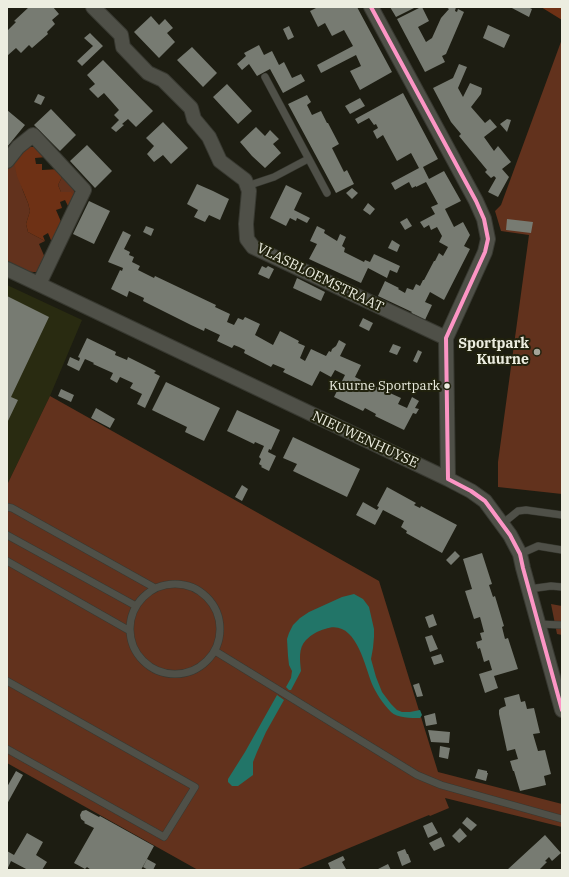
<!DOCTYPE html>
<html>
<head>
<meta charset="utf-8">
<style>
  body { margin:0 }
  #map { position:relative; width:569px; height:877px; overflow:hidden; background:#1d1d12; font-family:"IBM Plex Serif",serif }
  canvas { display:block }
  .frame { position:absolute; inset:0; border:8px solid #ecede0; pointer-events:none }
</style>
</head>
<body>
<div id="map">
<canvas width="569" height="877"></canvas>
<div class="frame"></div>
</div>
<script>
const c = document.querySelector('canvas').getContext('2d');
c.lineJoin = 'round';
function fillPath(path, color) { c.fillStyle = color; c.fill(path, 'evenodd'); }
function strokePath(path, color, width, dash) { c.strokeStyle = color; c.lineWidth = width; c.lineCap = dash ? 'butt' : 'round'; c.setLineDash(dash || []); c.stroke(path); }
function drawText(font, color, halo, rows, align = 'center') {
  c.font = font + ' "IBM Plex Serif",serif'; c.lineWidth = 4; c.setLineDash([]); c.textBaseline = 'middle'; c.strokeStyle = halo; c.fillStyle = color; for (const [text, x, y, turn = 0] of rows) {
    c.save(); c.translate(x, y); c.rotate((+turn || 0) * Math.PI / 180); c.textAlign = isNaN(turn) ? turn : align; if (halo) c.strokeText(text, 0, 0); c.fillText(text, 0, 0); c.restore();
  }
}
fillPath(new Path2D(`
  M7 285 82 320 50 396 7 485Z`), '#292b11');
fillPath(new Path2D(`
  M562 39V494L498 487V462L529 235 501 231 495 211 501 205Z
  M14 159 23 191 28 203 30 211 26 224 28 232 45 241 39 244 46 260C44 263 43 267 41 269 34 278 15 265 7 261V168Z
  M62 172 71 181 76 198 61 192 58 185 61 179Z
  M50 396 379 581 438 772 562 804V827L445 798 449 808 430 816 429 815 296 870H198L7 763V485Z
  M551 604 562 606V635L557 634Z`), '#62321d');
fillPath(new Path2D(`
  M541 7H562V20Z
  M29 147H38L47 157 35 158 36 164H42V170L60 169 62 172 61 179 58 185 61 192H71L76 198 70 210 65 200 60 202 62 208 56 210 62 224 53 245 48 233 43 236 45 241 28 232 26 224 30 211 28 203 17 176 14 162 22 149Z`), '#6e3115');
fillPath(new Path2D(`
  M354 594 363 599 369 607 374 629V637L373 648 371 659 376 677 382 692 391 704 397 710 402 712H410L420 710 422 715 420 718C411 718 397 718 391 712 383 704 376 693 372 684 364 663 355 618 325 629 318 631 312 634 306 640 298 648 300 660 301 671L291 690H289L286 687 291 678 292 671 289 665 288 656 287 639 289 633 293 625 300 618 309 612 342 597Z
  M277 695 284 700 266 732 257 752 253 762V775L238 786H232L228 782V779L245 752Z`), '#227568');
fillPath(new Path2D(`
  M29 7H53L59 14 52 20 55 24 47 32 48 34 32 48 29 45 21 53 16 48 7 56V31L16 22 14 21Z
  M318 7H357L392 72 360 90 350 71 361 66 356 55 321 73 317 65 353 46 344 30 332 36 325 23 318 27 310 11Z
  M390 7H416L396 17Z
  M421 7H422L429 21 418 27 426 42 432 38 441 18 449 9 446 7H456L455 11 457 12 458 9 464 12 446 54 442 56 445 62 425 72 397 19Z
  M510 7H528L532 9 529 17Z
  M151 16 159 25 165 19 173 28 167 33 175 42 159 58 134 32Z
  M488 25 510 35 504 48 483 38Z
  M289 26 294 37 288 40 283 29Z
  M90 33 103 46 82 66 77 61 93 46 84 38Z
  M259 45 264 55 272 51 279 65 284 62 292 78 301 74 305 81 283 93 270 69 257 76 249 64 242 70 237 64 246 56 244 53Z
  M192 47 217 73 203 87 177 60Z
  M103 60 153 111 136 127 128 119 122 124 124 125 116 132 111 128 119 120 114 115 119 110 104 93 98 98 89 89 95 84 87 75Z
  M459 64 467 67 458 88 463 97 470 83 482 88 481 94 471 107 485 123 490 119 497 127 484 137 494 151 498 146 511 162 502 169 509 177 498 197 488 192 496 178 494 176 491 178 485 172 487 170 459 136 461 134 451 122 433 88 453 78Z
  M227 84 252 111 238 124 213 97Z
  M403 93 438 159 423 167 429 179 444 171 461 201 445 209 454 227 463 222 470 235 464 246 470 249 444 300 430 292 425 302 432 305 425 320 411 313 412 312 378 296 385 281 399 288 398 289 405 293 407 288 413 290 416 284 420 286 423 280H424L434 261H435L439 253 443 256 448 247 439 242 442 236 437 227 431 230 429 225 424 228 420 222 435 214 431 207 438 204 426 182 416 187V186L412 188 409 182 395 190 391 183 419 168 411 153 397 161 383 135 377 139 373 131 378 128 376 124 374 125 369 118 358 124 355 119Z
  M38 94 45 97 41 105 34 102Z
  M307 95 311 102 307 105 312 115 321 111 327 123H328L339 144 332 148 344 172 347 170 354 184 336 193 288 104Z
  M360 98 365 106 350 114 345 106Z
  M51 109 76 135 60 151 34 125Z
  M7 110 25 125 7 147Z
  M507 119 511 120 507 132 500 124Z
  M163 122 188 148 171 164 163 155 154 162 147 154 154 146 146 138Z
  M256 127 265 136 270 130 279 139 273 144 281 153 265 168 252 156 240 142Z
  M87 145 112 171 95 188 70 161Z
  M197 184 213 191 229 199 220 220 209 215 205 222 194 217 198 210 187 204Z
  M286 185 302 193 294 210 310 218 307 223 297 218 296 221 290 218 286 226 270 218Z
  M352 188 358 193 352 199 346 193Z
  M89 201 110 211 94 244 73 234Z
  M368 203 375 209 370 215 363 210Z
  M407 218 412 226 405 230 400 222Z
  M507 219 533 222 531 233 506 230Z
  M146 226 154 229 151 236 143 232Z
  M317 226 325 230 324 233 337 241 340 234 346 237 342 246 345 248 344 252 364 262 365 260 370 262 374 254 400 266 397 273 390 270 387 278 368 268 361 283 309 259 317 244 310 241Z
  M123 231 131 235 124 249 130 252 129 255 134 257 132 262 140 266 138 270 154 278 155 276 216 305 215 307 230 314 227 322 234 325 238 318 243 320 245 317 260 324 255 335 273 345 280 331 299 341 298 343 305 346 300 358 305 361 311 349 326 356 329 351 331 352 332 349 336 346 339 340 346 344 340 356 361 365 355 377 361 380 359 385 371 391 374 386 381 389 401 398 398 404 407 408 412 397 419 401 415 408 419 409 416 414 413 413 404 430 375 416 376 414 365 408 363 411 334 397 345 375 335 370 331 377 320 371 312 386 283 372 285 369 273 364 271 367 244 353 245 350 239 347 234 345 232 348 217 341 220 335 205 328 204 331 191 325 143 301 144 298 129 291 127 297 111 289 120 270 122 271 123 268 108 262Z
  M392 240 400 245 397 252 388 248Z
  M262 266 266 268 268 266 274 269 269 279 258 274Z
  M297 278 325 292 321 301 293 288Z
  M7 296 49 317 11 397 18 400 7 423Z
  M363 318 373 323 369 331 359 326Z
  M87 338 116 352 115 355 127 360 128 357 156 371 154 373 160 376 145 408 137 404 142 394 130 388 133 383 120 377 117 383 110 379 113 373 93 364 94 363 85 359 79 371 67 365 70 357 79 361 80 358 78 357Z
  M393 344 401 347 397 355 389 352Z
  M418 350 422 352 417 363 413 361Z
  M166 382 220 408 204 441 185 432 187 427 152 410Z
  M61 389 74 395 71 402 58 396Z
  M96 408 115 419 110 428 91 418Z
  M237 410 280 430 271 450 269 449 268 452 276 456 269 471 261 467 262 466 259 464 261 459 259 457 264 446 255 442 254 444 227 431Z
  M293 437 360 469 347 497 293 471 297 464 283 458Z
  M242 485 248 489 242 501 235 497Z
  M387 487 416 503 414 505 420 508 421 506 457 525 442 553 406 533 407 531 401 527 404 521 383 510 375 525 356 515 363 502 377 510 379 507 377 506Z
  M455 551 460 556 451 565 446 560Z
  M482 553 492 584 489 585 493 597 495 596 504 626 502 627 505 639 508 638 518 669 494 676 498 688 485 693 479 674 492 670 489 660 484 662 480 648 478 649 476 642 482 640 480 633 484 632 480 617 474 619 465 591 472 589 463 559Z
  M433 614 437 625 429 628 425 617Z
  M432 635 438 649 430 652 425 637Z
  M441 654 444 662 434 665 431 657Z
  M419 683 423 696 417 697 413 685Z
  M519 694 521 702 525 701 527 709 534 708 540 733 533 734 538 751 545 750 551 774 544 776 546 785 520 791 514 771H513L510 761 518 759 515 749 507 751 499 714V710L501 708 506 706 504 698Z
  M435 713 437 724 426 726 424 716Z
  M428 730 450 732 449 743 431 742Z
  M440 746 450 748 448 759 439 757Z
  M478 769 487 771V773H488L486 781 475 778Z
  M16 771 23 775 7 804V787Z
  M86 810 99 817 100 816 154 846 141 870H91L87 867 85 869 74 863 94 828 84 823 85 822 81 819 80 815 82 811Z
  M467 817 477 825 471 831 462 823Z
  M432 822 438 833 428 838 423 826Z
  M460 828 467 836 459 843 452 836Z
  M27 833 43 842 36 855 47 862 42 870H28L11 861 7 870V851L14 855Z
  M545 835 561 853 552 861 549 857 545 861 547 862 539 870H507Z
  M441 837 445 846 434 851 429 843Z
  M405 849 407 854H408L411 862 402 866 397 852Z
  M343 856 345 860 342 862 346 869 343 870H331L328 863Z
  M147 859 156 864 153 870H148L143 867Z
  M388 864 391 870H376Z`), '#777b72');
const service = new Path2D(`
  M265 77 327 193
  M247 186 274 177 308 159
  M7 507 12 508 155 588
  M502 524 518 511 526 510 562 515
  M7 535 136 606
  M520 554 538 546 562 550
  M7 561 130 631
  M130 629a45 45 0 1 1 90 0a45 45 0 1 1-90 0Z
  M529 589 551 586 562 587
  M538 624 562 625
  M215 651 417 775 441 785 562 819
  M7 681 195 787 164 837 7 749`);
const minor = new Path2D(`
  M93 7 121 35 123 47 148 73 163 80 191 108 194 119 209 137 220 161 245 180 249 191 246 224 247 239 253 247 446 338
  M371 7 476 201 484 219 488 239 485 252 446 338 448 479
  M7 161 18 147 33 135 84 190 39 284
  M7 269 448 479 471 491 485 501 510 535 520 554 523 568 562 710`);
strokePath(service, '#383931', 8);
strokePath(minor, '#383931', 16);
strokePath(service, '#4f5048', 7);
strokePath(minor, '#4f5048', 14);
strokePath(new Path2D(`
  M371 7 476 201 484 219 488 239 485 252 446 338 448 479
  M448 479 471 491 485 501 510 535 520 554 523 568 562 710`), '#fc95c5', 4);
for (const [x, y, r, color] of [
  [537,352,4,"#a4a498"],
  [447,386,3.5,"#ecede0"]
]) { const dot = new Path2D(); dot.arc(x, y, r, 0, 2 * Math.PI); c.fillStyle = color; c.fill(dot); strokePath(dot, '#21220e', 1.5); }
drawText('13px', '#ecede0', '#21220e', [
  ["Kuurne Sportpark",440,386]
], 'right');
drawText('14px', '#ecede0', '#21220e', [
  ["VLASBLOEMSTRAAT",320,278,26],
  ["NIEUWENHUYSE",365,440,25]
]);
drawText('bold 14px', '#ecede0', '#21220e', [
  ["Sportpark",529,344],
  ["Kuurne",529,360]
], 'right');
</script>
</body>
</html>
